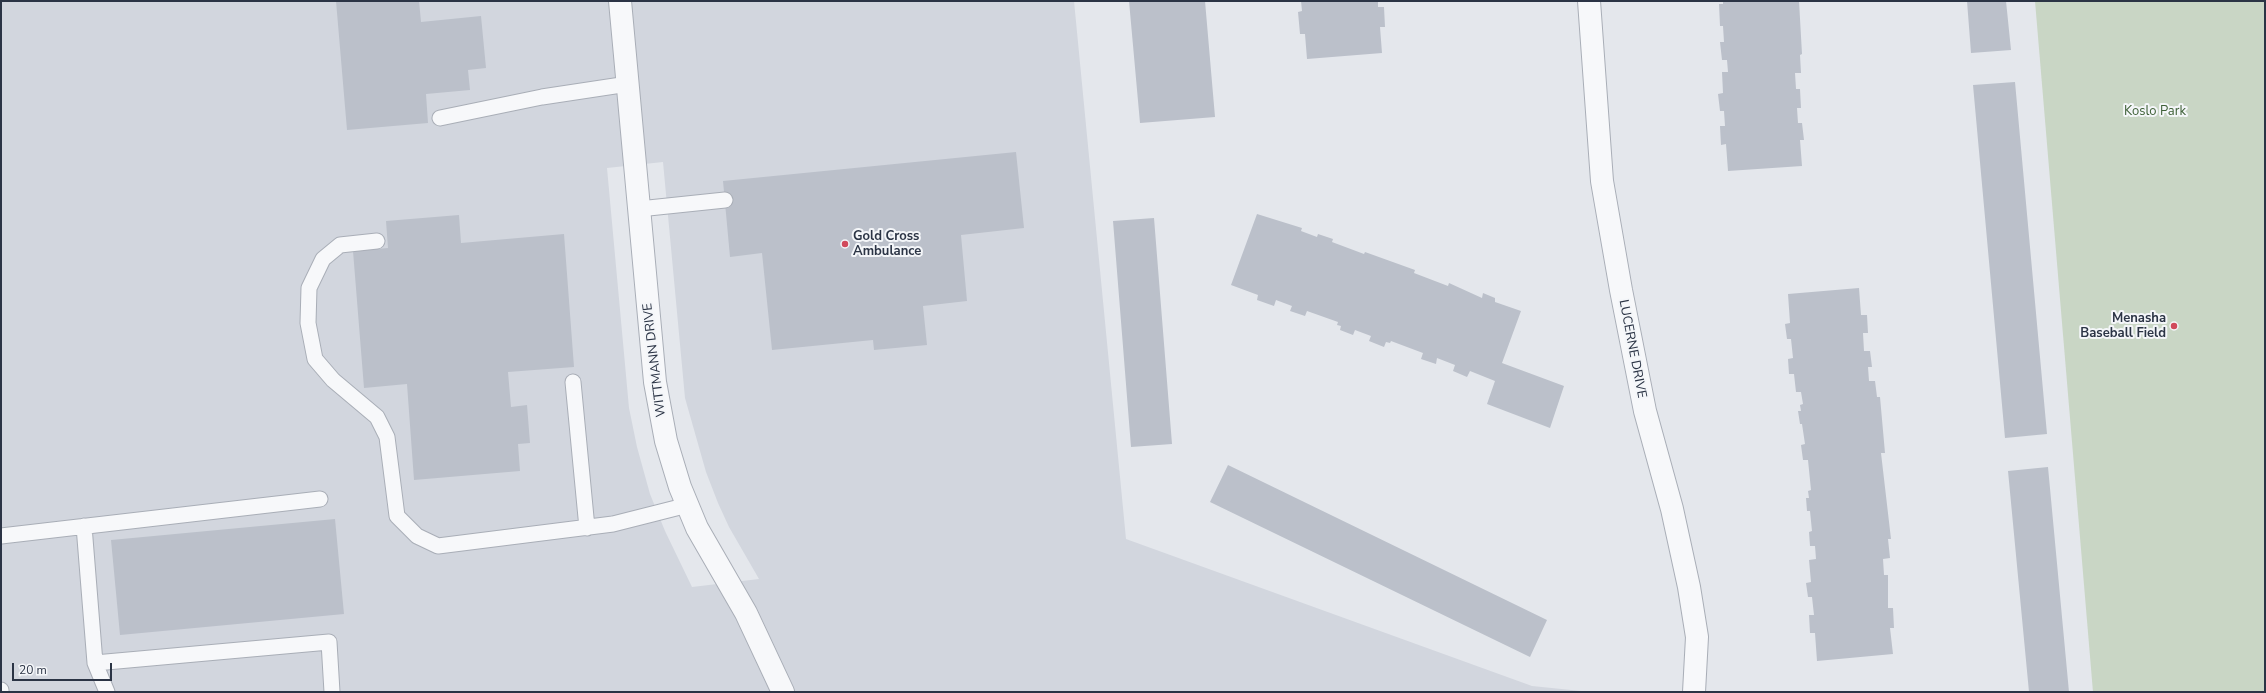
<!DOCTYPE html>
<html>
<head>
<meta charset="utf-8">
<style>
  body { margin:0 }
  #map { position:relative; width:2266px; height:693px; overflow:hidden; background:#e4e7ec; font-family:"Nunito Sans",sans-serif }
  canvas { display:block }
  .frame { position:absolute; inset:0; border:2px solid #2b3445; pointer-events:none }
  .scale { position:absolute; left:12px; top:663px; width:100px; height:18px; box-sizing:border-box; border:2px solid #2b3445; border-top:0; padding-left:5px; font-size:12px; line-height:14px; white-space:nowrap; color:#2b3445; -webkit-text-stroke:3px #f4f6f9; paint-order:stroke }
</style>
</head>
<body>
<div id="map">
<canvas width="2266" height="693"></canvas>
<div class="frame"></div>
<div class="scale">20 m</div>
</div>
<script>
const c = document.querySelector('canvas').getContext('2d');
c.lineJoin = 'round';
function fillPath(path, color) { c.fillStyle = color; c.fill(path, 'evenodd'); }
function strokePath(path, color, width, dash) { c.strokeStyle = color; c.lineWidth = width; c.lineCap = dash ? 'butt' : 'round'; c.setLineDash(dash || []); c.stroke(path); }
function drawText(font, color, halo, rows, align = 'center') {
  c.font = font + ' "Nunito Sans",sans-serif'; c.lineWidth = 4; c.setLineDash([]); c.textBaseline = 'middle'; c.strokeStyle = halo; c.fillStyle = color; for (const [text, x, y, turn = 0] of rows) {
    c.save(); c.translate(x, y); c.rotate((+turn || 0) * Math.PI / 180); c.textAlign = isNaN(turn) ? turn : align; if (halo) c.strokeText(text, 0, 0); c.fillText(text, 0, 0); c.restore();
  }
}
fillPath(new Path2D(`
  M1 1H1074L1126 539 1532 686 1591 692H1ZM663 162 685 398 706 472 718 503 729 527 759 579 692 587 665 531 650 494 637 447 629 408 607 168Z`), '#d2d6de');
fillPath(new Path2D(`
  M2035 1H2265V692H2093Z`), '#c9d6c5');
fillPath(new Path2D(`
  M336 1H419L421 22 481 16 486 68 468 70 470 90 426 94 428 123 347 130Z
  M1129 1H1205L1215 117 1140 123Z
  M1301 1H1378V7H1384L1385 27H1380L1382 53 1307 59 1305 34H1300L1298 12 1302 11Z
  M1723 1H1799L1802 54 1800 55 1801 73H1795L1796 89H1800L1801 108H1797L1798 123H1802L1804 140H1800L1802 166 1728 171 1726 144 1721 145 1720 126H1725L1724 111H1720L1718 94 1723 93 1722 72H1728L1727 60H1722L1720 42H1724L1723 26H1720L1719 4H1723Z
  M1967 1H2006L2011 50 1971 53Z
  M2015 82 2047 434 2005 438 1973 85Z
  M1016 152 1024 228 961 235 967 301 923 306 927 345 874 350 873 340 772 350 762 253 730 257 723 181Z
  M1257 214 1302 228 1301 231 1317 237 1318 234 1333 239 1332 242 1364 254 1365 252 1415 270 1414 273 1448 286 1449 283 1482 298 1483 293 1495 298V302L1521 311 1502 363 1564 386 1550 428 1487 404 1495 381 1470 371 1467 377 1453 371 1455 365 1437 358 1436 364 1421 359 1423 353 1391 341 1390 343 1386 342 1384 347 1369 341 1371 336 1355 330 1353 335 1340 330 1341 326 1337 325 1338 322 1307 311 1305 316 1290 311 1292 306 1276 300 1274 306 1257 300 1258 295 1231 285Z
  M459 215 461 243 564 234 574 367 508 372 511 407 527 405 530 443 518 444 520 471 414 480 407 384 364 388 353 251 388 248 386 221Z
  M1154 218 1172 444 1131 447 1113 221Z
  M1859 288 1861 315H1867L1868 333H1863L1864 351H1870L1872 367H1868L1869 381H1875L1877 397H1880L1885 453H1881L1891 539H1888L1890 558 1883 559 1884 575H1888V608H1893L1894 628H1890L1893 654 1817 661 1815 633H1810L1809 615H1814L1812 597H1808L1806 583 1811 582 1809 560 1816 559 1815 546H1810L1809 532 1812 531 1810 511H1807L1806 498H1809L1808 491 1811 490 1808 460H1803L1801 445 1805 444 1802 424H1800L1798 411H1801L1800 405 1803 404 1801 392H1796L1794 374H1789L1788 359 1793 358 1791 339H1787L1785 324 1790 323 1788 294Z
  M1228 465 1547 620 1530 657 1210 502Z
  M2048 467 2069 692H2029L2008 471Z
  M335 519 344 614 120 635 111 540Z`), '#bbc0ca');
const service = new Path2D(`
  M440 118 542 97 628 84
  M639 209 725 200
  M377 241 340 245 323 259 309 288 308 323 315 359 333 380 377 417 387 437 397 516 417 536 438 546 613 524 688 505
  M573 382 587 528
  M84 526 95 663 329 642 332 692
  M1 536 320 499
  M95 663 107 692
  M1 690V692`);
const minor = new Path2D(`
  M620 1 655 382 666 441 680 487 697 528 746 613 783 692
  M1589 1 1602 181 1621 290 1645 411 1672 509 1689 587 1697 637 1694 692`);
strokePath(service, '#a9aeb7', 17);
strokePath(minor, '#a9aeb7', 24);
strokePath(service, '#f7f8fa', 15);
strokePath(minor, '#f7f8fa', 22);
for (const [x, y, r, color] of [
  [845,244,4,"#d1495b"],
  [2174,326,4,"#d1495b"]
]) { const dot = new Path2D(); dot.arc(x, y, r, 0, 2 * Math.PI); c.fillStyle = color; c.fill(dot); strokePath(dot, '#f4f6f9', 1.5); }
drawText('13px', '#3f6138', '#f4f6f9', [
  ["Koslo Park",2155,112]
]);
drawText('bold 13px', '#2b3445', '#f4f6f9', [
  ["Gold Cross",853,237],
  ["Ambulance",853,252],
  ["Menasha",2166,319,"right"],
  ["Baseball Field",2166,334,"right"]
], 'left');
drawText('13px', '#2b3445', '#f4f6f9', [
  ["LUCERNE DRIVE",1632,349,79],
  ["WITTMANN DRIVE",655,360,-97]
]);
</script>
</body>
</html>
